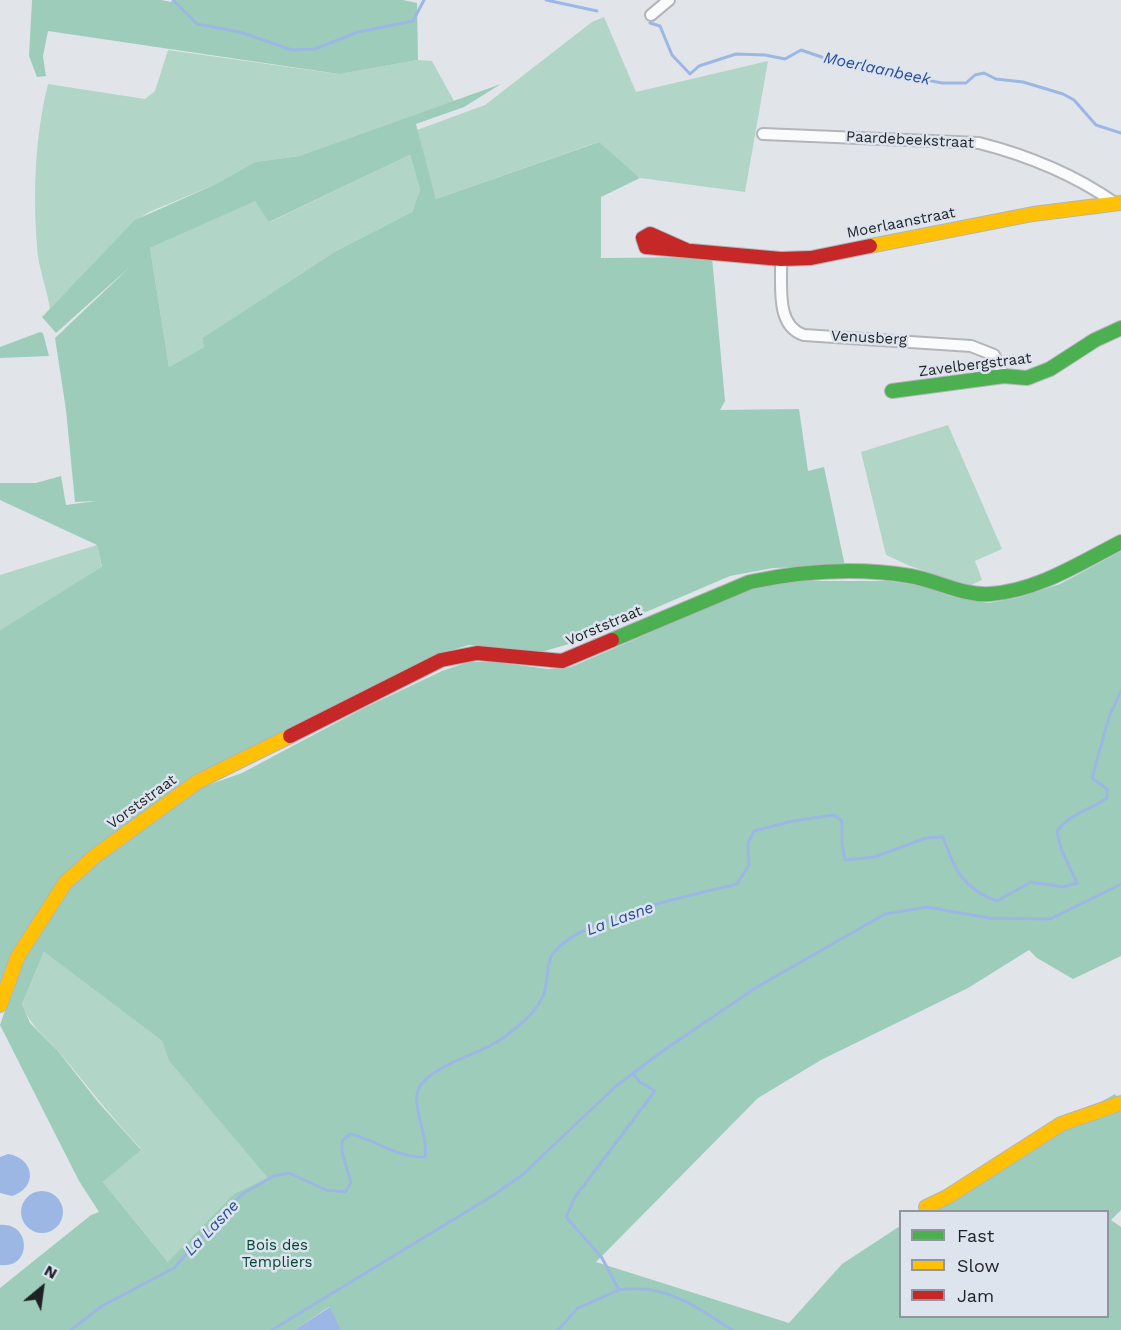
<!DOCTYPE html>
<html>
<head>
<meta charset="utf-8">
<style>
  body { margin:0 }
  #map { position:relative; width:1121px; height:1330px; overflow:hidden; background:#e1e5ea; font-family:"Work Sans",sans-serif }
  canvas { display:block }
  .legend { position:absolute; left:899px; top:1210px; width:210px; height:108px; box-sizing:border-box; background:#dde4ee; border:2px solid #91969e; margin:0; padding:8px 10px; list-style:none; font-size:18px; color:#1f2225 }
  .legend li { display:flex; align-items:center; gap:12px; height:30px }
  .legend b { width:30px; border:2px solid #91969e }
  .north { position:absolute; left:12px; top:1258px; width:60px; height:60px; -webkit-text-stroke:4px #dde4ee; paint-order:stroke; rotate:29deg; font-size:16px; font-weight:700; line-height:24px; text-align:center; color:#1f2225 }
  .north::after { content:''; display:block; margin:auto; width:21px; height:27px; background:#1f2225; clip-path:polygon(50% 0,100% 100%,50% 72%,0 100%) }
</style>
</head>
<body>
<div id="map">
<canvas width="1121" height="1330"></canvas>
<ul class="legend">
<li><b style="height:8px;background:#4caf50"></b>Fast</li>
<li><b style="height:8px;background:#ffc107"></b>Slow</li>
<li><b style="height:8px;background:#c62828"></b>Jam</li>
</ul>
<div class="north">N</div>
</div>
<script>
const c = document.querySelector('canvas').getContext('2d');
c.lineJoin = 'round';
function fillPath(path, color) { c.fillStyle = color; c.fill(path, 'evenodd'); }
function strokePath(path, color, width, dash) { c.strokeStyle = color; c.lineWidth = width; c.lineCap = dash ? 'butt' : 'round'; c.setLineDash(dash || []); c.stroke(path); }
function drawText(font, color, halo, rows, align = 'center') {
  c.font = font + ' "Work Sans",sans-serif'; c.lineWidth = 5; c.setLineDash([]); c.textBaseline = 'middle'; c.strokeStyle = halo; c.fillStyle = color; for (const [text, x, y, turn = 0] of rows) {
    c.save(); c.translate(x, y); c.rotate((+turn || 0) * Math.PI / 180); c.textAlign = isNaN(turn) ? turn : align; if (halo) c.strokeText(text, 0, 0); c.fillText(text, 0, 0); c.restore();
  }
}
fillPath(new Path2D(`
  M604 17 636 92 768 61 745 192 640 178 598 142 436 199 417 130 485 105 592 22Z
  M168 50 338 74 418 60 432 61 454 101 299 156 255 162 214 185 149 212 135 221 50 309C47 288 38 268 37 246 33 192 35 136 48 84L145 99 155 91Z
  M410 155 420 190 412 212 336 251 202 338 204 347 169 367 150 248 255 200 270 222Z
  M948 425 1002 549 975 561 982 580 969 586 910 566 886 555 861 452Z
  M97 545 102 568 0 630V575Z
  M44 952 162 1041 169 1061 270 1179 173 1268 103 1182 141 1149C112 1118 86 1084 59 1052 43 1034 31 1027 22 1004Z`), '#b1d5c6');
fillPath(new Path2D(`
  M32 0H161L171 2 173 0H403L417 3 418 60 339 74 48 31 43 56 46 76 37 77 29 56Z
  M501 84 464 107 416 124 436 199 599 142 640 178 601 197V258L712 257 725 401 720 410 799 409 808 471 824 467 845 566 773 568 730 576 576 642 541 652 469 645 432 656 297 729 167 795 76 867 43 926 67 888 89 867 194 790 242 773 364 708 442 671 468 662H496L548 669 571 667 751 589 797 581H889L923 586 950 596 988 603 1017 598 1060 584 1121 551V956L1073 979 1037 958 1029 950 968 988 821 1060 758 1098 596 1262 789 1323 842 1264 900 1226V1316H1108V1212L922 1211 1037 1137 1115 1094 1121 1102V1210L1111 1220 1121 1227V1330H341L329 1307 294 1330H0V1288L91 1215 99 1212 79 1181 0 1025 19 970 0 998V630L102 567 97 545 0 500V483H36L61 476 66 505 96 501 75 502 66 410 55 338 131 266 56 333 42 317 135 220 214 185 255 162 299 156ZM410 155 420 190 412 212 336 251 202 338 204 347 169 367 150 248 255 201 269 222ZM44 952 162 1041 169 1061 268 1178 234 1194 168 1262 103 1182 141 1150 98 1102 58 1051 30 1023 22 1004Z
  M40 332 43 333 49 356 0 358V347Z`), '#9dcdba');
fillPath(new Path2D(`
  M8 1154C35 1158 38 1188 12 1196L0 1193V1157Z
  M21 1212a21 21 0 1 1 42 0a21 21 0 1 1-42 0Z
  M0 1225C32 1222 32 1270 0 1265Z
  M330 1307 341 1330H294Z`), '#9db7e5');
strokePath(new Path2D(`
  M173 0 197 24 240 32 292 50 315 49 358 32 413 21 424 0
  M546 0 597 11
  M650 23 660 26 672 55 690 74 699 66 736 54 765 55 785 59 801 50 842 64 942 83H966L975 75 984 73 996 79 1023 82 1063 94 1074 100 1096 125 1121 133
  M619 1290C663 1283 697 1306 732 1330
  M71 1330 102 1306 174 1268 229 1206 244 1193 274 1176 289 1173 326 1190 345 1192 351 1183 342 1152V1141L350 1134C377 1140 397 1158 425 1157 429 1136 409 1102 420 1086 432 1067 472 1056 491 1045 500 1041 509 1034 517 1027 527 1019 538 1008 543 996 549 983 545 963 554 952 585 916 690 896 737 884L749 865 748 843 754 831 793 821 834 815 842 821V844L845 860 874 857 926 838 943 837C954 869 963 889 997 901L1031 882 1063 887 1077 883 1061 849 1057 831C1071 813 1088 811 1107 798V789L1092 778 1109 717 1121 691
  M272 1330 492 1196 521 1176 615 1087 664 1050 757 987 885 914 927 907 989 918 1050 919 1121 884
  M558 1330 578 1308 619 1290 602 1258 566 1217 575 1197 655 1091 640 1082 633 1074`), '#9db7e5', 3);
const street = new Path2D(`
  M651 15 669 0
  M763 134 979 143C1026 155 1075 175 1115 203
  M781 259C782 285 775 326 804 335L971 346 994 355 1004 376`);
const fast = new Path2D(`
  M892 391 1004 376 1027 378 1050 369 1095 340 1121 328
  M612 640 750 582C802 571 857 567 910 576 936 580 962 596 990 594 1037 591 1080 563 1121 542`);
const slow = new Path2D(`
  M870 246 1033 214 1121 203
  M0 1005 18 956 65 883 95 856 197 782 290 736
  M926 1207 947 1197 1061 1124 1121 1103`);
const jam = new Path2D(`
  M686 250 650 234 643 238 646 247 781 259 811 258 870 246
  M290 736 441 660 477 653 562 661 612 640`);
strokePath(street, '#b2b5b9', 14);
strokePath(fast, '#b2b5b9', 16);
strokePath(slow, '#b2b5b9', 16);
strokePath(jam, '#b2b5b9', 16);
strokePath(street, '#fafbfc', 10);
strokePath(fast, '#4caf50', 14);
strokePath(slow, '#ffc107', 14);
strokePath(jam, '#c62828', 14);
drawText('15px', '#1f2225', '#dde4ee', [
  ["Paardebeekstraat",910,140,3],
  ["Moerlaanstraat",901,223,-11],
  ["Venusberg",869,338,3],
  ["Zavelbergstraat",975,365,-7],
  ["Vorststraat",604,626,-23],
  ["Vorststraat",142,802,-36]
]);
drawText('15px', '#004930', '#dde4ee', [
  ["Bois des",277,1246],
  ["Templiers",277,1263]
]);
drawText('italic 16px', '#264d98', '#dde4ee', [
  ["Moerlaanbeek",877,69,12],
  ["La Lasne",620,919,-20],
  ["La Lasne",212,1228,-46]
]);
</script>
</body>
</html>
